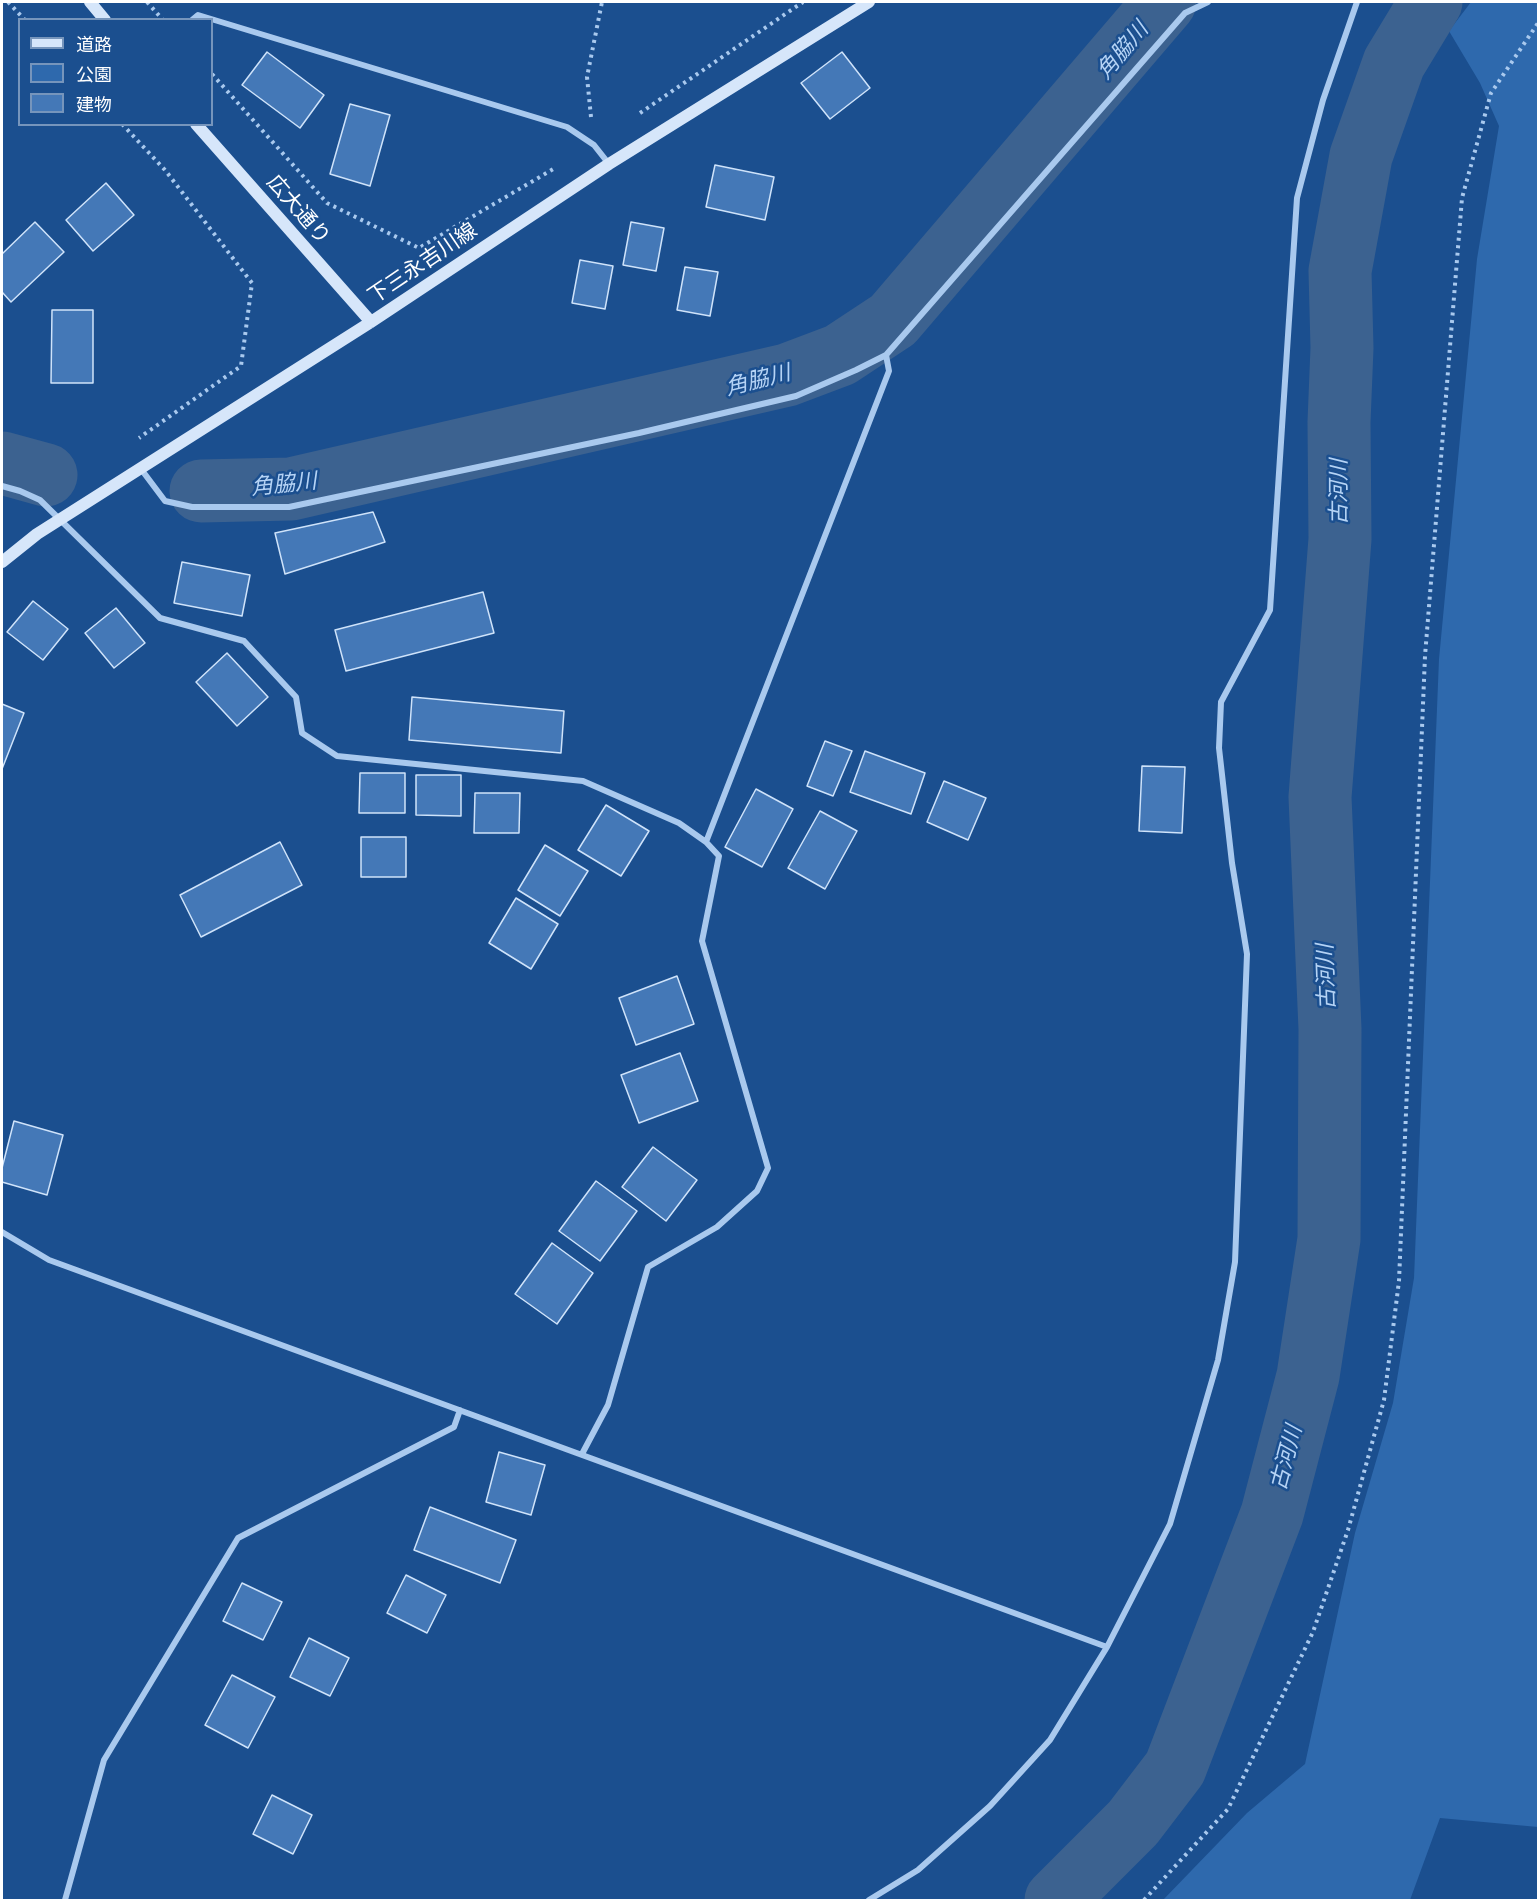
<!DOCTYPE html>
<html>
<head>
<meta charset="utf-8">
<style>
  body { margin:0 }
  #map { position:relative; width:1540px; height:1902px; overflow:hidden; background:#1b4f8f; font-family:"Fira Sans Condensed","Noto Sans JP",sans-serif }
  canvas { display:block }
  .frame { position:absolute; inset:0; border:3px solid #fff; pointer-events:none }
  .legend { position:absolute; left:18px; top:18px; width:195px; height:108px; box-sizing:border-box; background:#1b4f8f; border:2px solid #7695bc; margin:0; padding:8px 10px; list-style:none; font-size:18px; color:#fff }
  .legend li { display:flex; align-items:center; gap:12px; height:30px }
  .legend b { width:30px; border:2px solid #7695bc }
</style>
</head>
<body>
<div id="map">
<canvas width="1540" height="1902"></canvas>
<div class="frame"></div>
<ul class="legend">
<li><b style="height:8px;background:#d6e6fa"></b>道路</li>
<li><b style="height:16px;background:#2e69ad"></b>公園</li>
<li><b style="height:16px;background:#4478b7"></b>建物</li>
</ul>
</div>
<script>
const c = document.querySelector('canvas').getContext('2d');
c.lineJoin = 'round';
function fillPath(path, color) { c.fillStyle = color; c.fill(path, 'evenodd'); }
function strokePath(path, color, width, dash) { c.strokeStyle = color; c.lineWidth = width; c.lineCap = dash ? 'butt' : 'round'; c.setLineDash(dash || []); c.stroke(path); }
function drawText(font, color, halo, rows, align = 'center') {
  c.font = font + ' "Fira Sans Condensed","Noto Sans JP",sans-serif'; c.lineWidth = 5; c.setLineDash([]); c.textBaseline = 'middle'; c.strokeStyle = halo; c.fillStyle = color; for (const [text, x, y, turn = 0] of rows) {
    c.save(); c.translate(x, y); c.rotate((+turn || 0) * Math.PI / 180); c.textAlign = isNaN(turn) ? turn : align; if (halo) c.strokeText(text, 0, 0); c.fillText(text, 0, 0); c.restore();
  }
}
fillPath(new Path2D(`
  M1471 2H1538V1827L1440 1818 1410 1900H1163L1247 1813 1305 1764 1355 1533 1393 1403 1414 1278 1439 659 1477 259 1499 126 1480 83 1449 31Z`), '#2e69ad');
strokePath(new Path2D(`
  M2 463 46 475
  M201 491 291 489 787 375 840 355 893 320 1165 2
  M1056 1900 1133 1823 1175 1768 1272 1514 1308 1376 1329 1239 1330 1029 1320 797 1340 539 1339 422 1342 348 1340 271 1361 156 1394 63 1431 2`), '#3c6290', 63);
const building = new Path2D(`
  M267 52 324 95 300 128 242 85Z
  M842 52 870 88 830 119 801 83Z
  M350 104 390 115 370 186 330 174Z
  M715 165 774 177 765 220 706 207Z
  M106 183 134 215 93 251 66 220Z
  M35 222 64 252 11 302 2 292V254Z
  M631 222 664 228 656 271 623 265Z
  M580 260 613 266 605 309 572 303Z
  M685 267 718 272 710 316 677 310Z
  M52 310H93V383H51Z
  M373 512 385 542 285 574 275 533Z
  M182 562 250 575 242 616 174 603Z
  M483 592 494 633 346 671 335 630Z
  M33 601 68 629 43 660 7 632Z
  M116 608 145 643 114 668 85 633Z
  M227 653 268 697 237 726 196 682Z
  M412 697 564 711 561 753 409 740Z
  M2 704 24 713 2 769Z
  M825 741 852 751 833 796 807 786Z
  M865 751 925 773 911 814 850 792Z
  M1142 766 1185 767 1182 833 1139 831Z
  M360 773H405V813H359Z
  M416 775H461V816L416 815Z
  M944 781 986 798 968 840 927 822Z
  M756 789 793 809 762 867 725 847Z
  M475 793H520L519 833H474Z
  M606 805 649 831 621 876 578 850Z
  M820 811 857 831 825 889 788 868Z
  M361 837H406V877H361Z
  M280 842 302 885 201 937 180 895Z
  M545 845 588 871 560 916 518 890Z
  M516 898 558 924 531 969 489 943Z
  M677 976 694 1024 636 1045 619 998Z
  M680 1053 698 1101 639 1123 621 1075Z
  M14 1121 63 1135 47 1195 2 1182V1168Z
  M653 1147 697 1180 666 1221 622 1187Z
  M596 1181 637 1211 600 1261 559 1231Z
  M552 1243 593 1273 557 1324 515 1294Z
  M499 1452 545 1465 531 1515 486 1502Z
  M430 1507 516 1540 500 1583 414 1550Z
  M406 1575 446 1595 427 1633 387 1613Z
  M242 1583 282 1602 263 1640 223 1621Z
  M309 1638 349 1658 330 1696 290 1677Z
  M232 1675 275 1697 248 1748 205 1725Z
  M272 1795 312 1815 293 1854 253 1834Z`);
fillPath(building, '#4478b7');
strokePath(building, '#cfe3fa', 1.5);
strokePath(new Path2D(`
  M8 2 25 20
  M147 2 163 20
  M212 74 327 203 419 248 555 168
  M640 113 803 2
  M591 117 587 77 602 2
  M122 124 165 170 252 283 241 366 139 438
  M1144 1900 1228 1809 1313 1632 1348 1530 1384 1400 1399 1281 1425 656 1462 198 1491 93 1538 23`), '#a9c9ee', 4, [3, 4.5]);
strokePath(new Path2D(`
  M192 20 198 15 567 127 594 145 609 164
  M141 469 165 501 192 507H289L639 433 796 396 856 370 886 355 1185 13 1208 2
  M2 486 20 491 40 500 160 618 244 641 296 697 302 733 337 756 583 781 679 823 706 842 719 856 702 941 768 1168 757 1191 717 1227 648 1267 608 1405 582 1454
  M706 842 889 371 886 355
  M2 1232 49 1260 1107 1647
  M65 1900 104 1760 238 1538 454 1427 460 1410
  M869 1900 918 1870 990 1806 1050 1740 1107 1647 1170 1524 1218 1360 1235 1262 1247 954 1232 863 1219 748 1221 702 1270 610 1297 198 1323 100 1357 2`), '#a9c9ee', 6);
strokePath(new Path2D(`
  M90 2 105 20
  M196 124 371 322
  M2 562 37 534 371 322 609 164 869 2`), '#d6e6fa', 12);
drawText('21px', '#fff', '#1b4f8f', [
  ["広大通り",298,210,49],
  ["下三永吉川線",423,264,-34]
]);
drawText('italic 22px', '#b5d3f5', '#1b4f8f', [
  ["角脇川",1123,51,-50],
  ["角脇川",758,381,-14],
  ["角脇川",284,485,-6],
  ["古河川",1340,492,-90],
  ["古河川",1327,977,-92],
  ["古河川",1287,1458,-75]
]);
</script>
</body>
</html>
